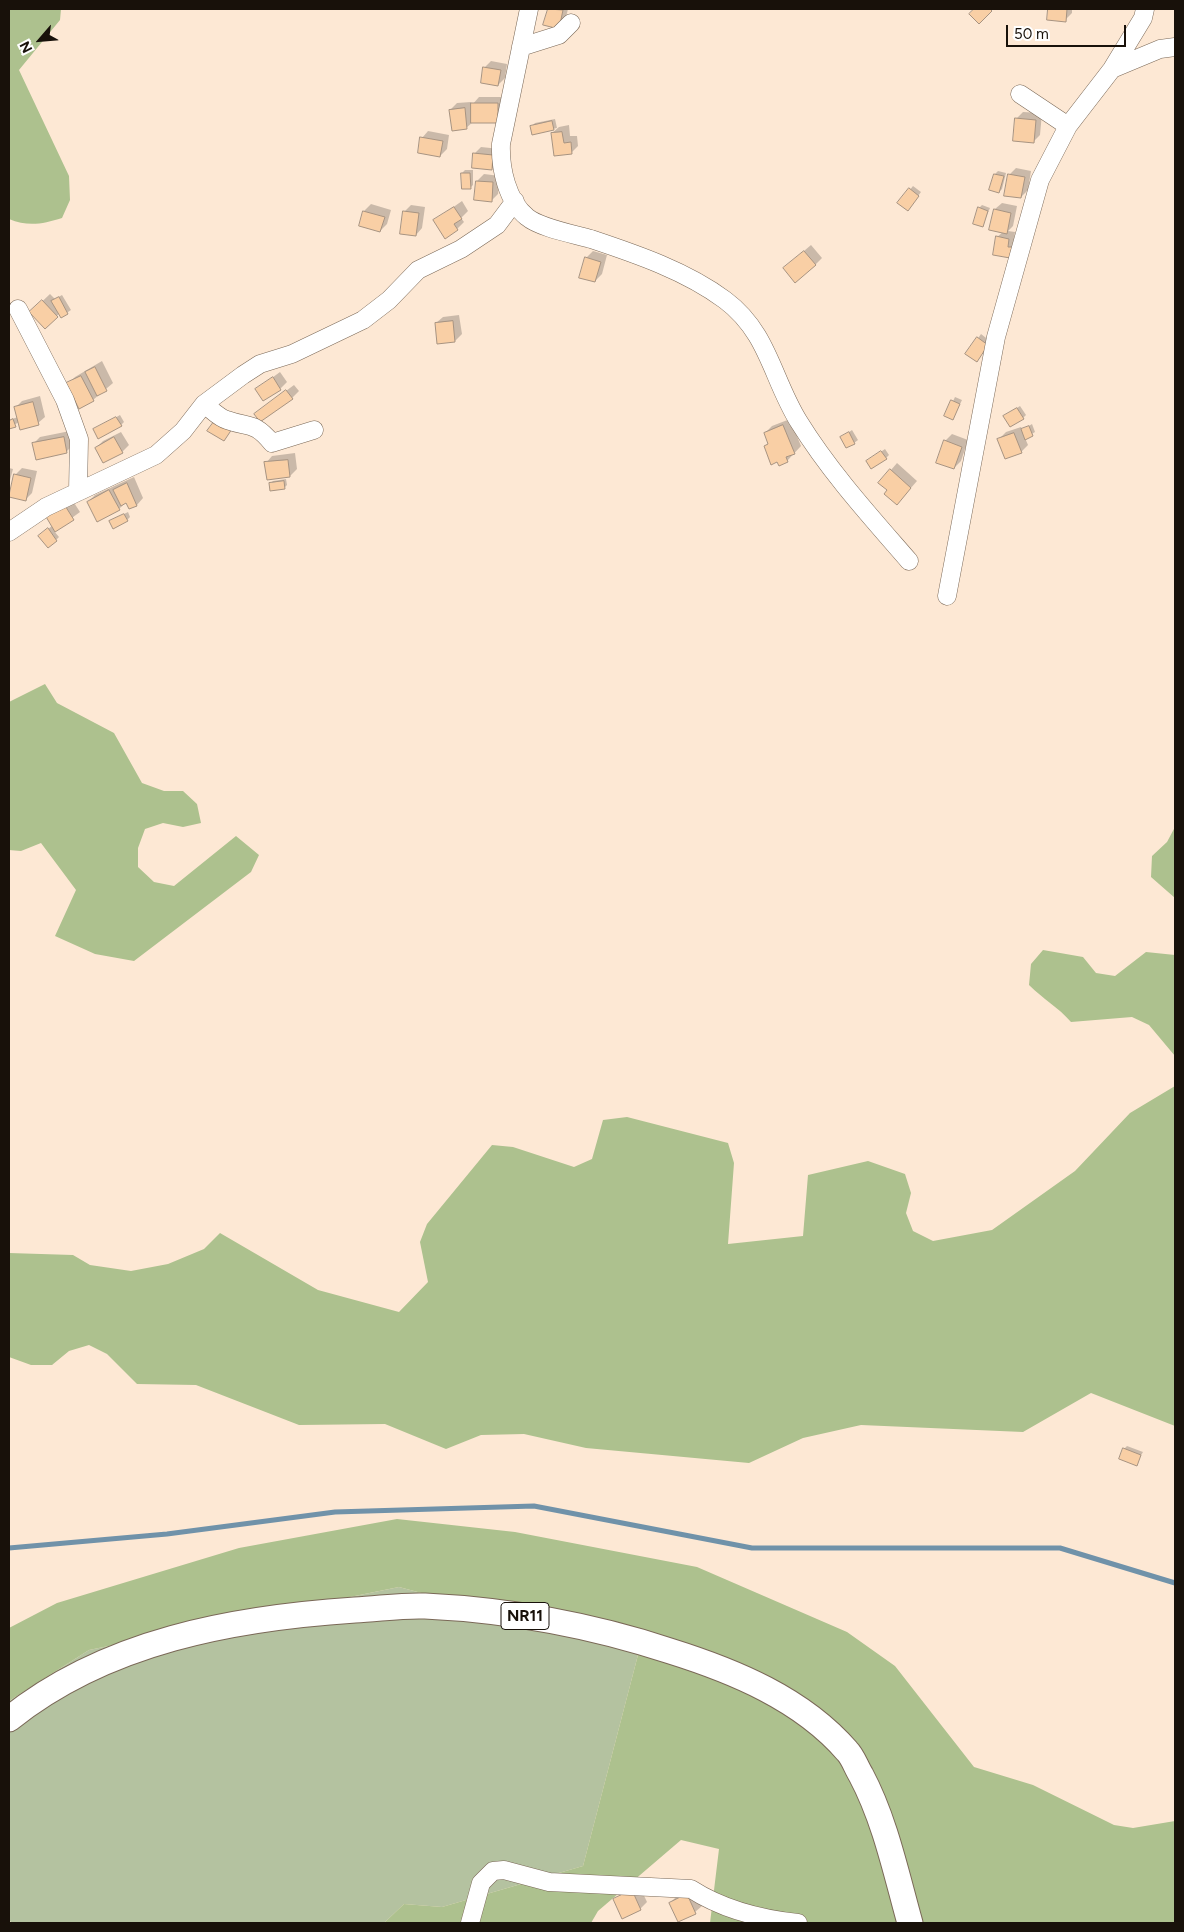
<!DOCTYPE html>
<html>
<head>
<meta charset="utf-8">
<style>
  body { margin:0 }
  #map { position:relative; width:1184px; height:1932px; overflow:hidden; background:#fde8d4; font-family:Figtree,sans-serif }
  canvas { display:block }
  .frame { position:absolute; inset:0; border:10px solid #18110a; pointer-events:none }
  .north { position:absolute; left:15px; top:15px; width:50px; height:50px; -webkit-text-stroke:4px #fff; paint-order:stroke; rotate:243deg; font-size:14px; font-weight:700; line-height:20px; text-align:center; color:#18110a }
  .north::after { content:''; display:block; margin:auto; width:18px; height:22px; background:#18110a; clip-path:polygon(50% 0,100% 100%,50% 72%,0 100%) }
  .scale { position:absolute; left:1006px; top:25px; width:120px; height:22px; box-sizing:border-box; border:2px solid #18110a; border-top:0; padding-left:6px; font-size:15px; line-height:18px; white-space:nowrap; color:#18110a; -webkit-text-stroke:4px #fff; paint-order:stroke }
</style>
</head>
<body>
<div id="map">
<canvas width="1184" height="1932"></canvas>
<div class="frame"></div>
<div class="north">N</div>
<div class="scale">50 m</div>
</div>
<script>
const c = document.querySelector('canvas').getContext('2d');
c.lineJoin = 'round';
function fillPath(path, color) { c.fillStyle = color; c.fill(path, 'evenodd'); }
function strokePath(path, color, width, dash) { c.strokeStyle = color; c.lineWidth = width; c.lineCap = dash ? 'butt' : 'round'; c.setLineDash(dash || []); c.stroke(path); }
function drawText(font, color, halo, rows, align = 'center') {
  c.font = font + ' Figtree,sans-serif'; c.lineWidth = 5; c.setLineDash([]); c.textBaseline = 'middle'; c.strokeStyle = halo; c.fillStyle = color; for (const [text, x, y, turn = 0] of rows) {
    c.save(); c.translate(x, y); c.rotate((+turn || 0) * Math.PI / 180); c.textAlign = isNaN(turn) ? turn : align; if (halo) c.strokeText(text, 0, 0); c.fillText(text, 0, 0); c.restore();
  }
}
fillPath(new Path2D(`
  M399 1587 639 1651 583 1866 442 1907 404 1904 384 1923H12L9 1920V1701L89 1650Z`), '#b4c2a0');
fillPath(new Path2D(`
  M9 9H61L60 20 19 70 69 176 70 200 62 218C43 224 28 227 9 219Z
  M45 684 57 703 114 733 142 783 164 791H183L197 804 201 823 183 827 163 823 145 829 138 848V867L154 882 174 886 236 836 259 855 251 872 134 961 95 954 55 936 76 890 41 843 21 851 9 850V702Z
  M1175 827V898L1151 877 1152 856 1167 842Z
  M1043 950 1083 957 1096 973 1115 976 1146 952 1175 955V1056L1149 1025 1132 1017 1071 1022C1058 1007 1043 999 1029 985L1031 964Z
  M1175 1086V1426L1091 1393 1023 1432 861 1425 803 1438 749 1463 586 1448 524 1434 481 1435 446 1449 385 1424 299 1425 196 1385 137 1384 107 1354 89 1345 69 1351 52 1365H31L9 1357V1253L73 1255 90 1265 131 1271 168 1264 204 1249 220 1233 318 1290 399 1312 428 1282 420 1242 427 1224 492 1145 513 1147 574 1167 592 1159 603 1120 627 1117 728 1143 734 1163 728 1244 803 1236 808 1175 868 1161 905 1174 911 1193 906 1213 913 1231 933 1241 992 1230 1075 1171 1130 1113Z
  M397 1519 515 1532 697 1567 847 1632 895 1666 974 1767 1033 1785 1114 1825 1133 1828 1175 1821V1923H710L719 1849 681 1840 598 1911 591 1923H384L404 1904 442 1907 583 1866 639 1651 399 1587 89 1650 9 1701V1628L57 1603 239 1548Z`), '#adc18e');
fillPath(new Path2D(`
  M549 9H568L565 21 545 24Z
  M1049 9H1072V13L1065 20 1048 19Z
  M491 61 507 64 505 78 498 85 484 68Z
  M479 97H504L505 114 473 122 466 128 450 110 457 103 471 102 472 105Z
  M1023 112 1042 113 1040 135 1033 142 1016 119Z
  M555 119 557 128 533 133 532 126 535 123Z
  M569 125 570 136H577L578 146 571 153 552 133 559 127Z
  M428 131 449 135 447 149 440 156 422 138Z
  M481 147 500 149 498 162 492 169 474 154Z
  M1016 168 1031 171 1028 190 1021 197 1009 175Z
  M465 170H473V185L470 188 462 173Z
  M998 171 1006 173 1002 189 999 192 995 174Z
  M484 174 500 176 498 194 491 201 477 181Z
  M913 186 921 192 910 207 899 203Z
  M462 201 468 211 461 218 464 222 457 229 435 220Z
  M1002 203 1017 206 1013 226 1008 231 1015 232 1014 240 1018 241 1010 257 997 237 1003 232 995 209Z
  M371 204 391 210 387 224 380 231 364 211Z
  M411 205 425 207 422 228 416 235 404 212Z
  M982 205 990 208 982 226 979 208Z
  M811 245 822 258 815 265 791 262Z
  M593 251 607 255 602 274 595 281 586 258Z
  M50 294 55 299 62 295 71 310 62 316 60 313 45 327 31 312Z
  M459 315 462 334 455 341 436 323 443 317Z
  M981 334 990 341 980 357 967 354Z
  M102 361 113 383 93 400 68 384 75 377Z
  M280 372 287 382 280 389H257Z
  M294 385 299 391 292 398 255 414Z
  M40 396 45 417 38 423 19 422 9 428V420L18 417 15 408 22 401Z
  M955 397 962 400 953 419 946 416Z
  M1020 406 1026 415 1023 418 1004 416Z
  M120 415 124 422 121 425 94 430Z
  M790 419 801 446 787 461 765 446 769 443 765 433 772 426Z
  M1032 424 1035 432 1025 438 1028 445 1021 452 999 439 1006 432 1021 427 1022 430Z
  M852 430 858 440 854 443 842 437Z
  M70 431 73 445 66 452 34 443 40 437Z
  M121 432 129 445 122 452 96 448 103 441Z
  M952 434 968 440 961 461 954 468 945 441Z
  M885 449 889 455 886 458 870 459Z
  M295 453 297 469 290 476 266 463 272 456Z
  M897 463 917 481 903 497 889 490 891 470Z
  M9 468 13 469 9 484Z
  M22 468 37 471 32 493 25 500 15 475Z
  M134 477 143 498 137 505 130 508 127 501 119 509 88 502 95 495Z
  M286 479 287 485 284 488 270 484 273 481Z
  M71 498 80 512 54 531 59 537 56 540 43 533 52 526Z
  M128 512 130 517 127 520 110 521Z
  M1127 1446 1143 1452 1136 1464 1124 1449Z
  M639 1885 647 1902 640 1909 615 1900 622 1893Z
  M694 1888 702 1906 695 1912 670 1903 677 1896Z`), '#0003');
strokePath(new Path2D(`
  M9 1548 167 1534 335 1512 534 1506 752 1548H1060L1175 1583`), '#7092a9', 5);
const building = new Path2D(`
  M548 9 563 10 559 29 543 25Z
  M974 9H990L992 11 979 24 969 14Z
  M1048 9H1067L1066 22 1047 20Z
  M483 67 501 70 498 86 481 83Z
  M471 103H498V123H471Z
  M465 108 467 129 452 131 449 110Z
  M1015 118 1036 120 1034 143 1013 141Z
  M552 121 554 130 532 135 530 126Z
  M562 132 564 143 571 142 572 154 554 156 551 133Z
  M420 137 443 141 440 157 418 153Z
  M473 153 493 155 492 170 472 168Z
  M461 173H470L471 189H462Z
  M994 174 1004 176 999 193 989 190Z
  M1008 174 1025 177 1021 198 1004 196Z
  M476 181 493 182 492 202 474 200Z
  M909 188 919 196 908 211 897 203Z
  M454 207 462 219 454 224 458 230 445 239 433 220Z
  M978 207 988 211 983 227 973 224Z
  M994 209 1011 213 1007 234 989 230Z
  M363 211 385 217 380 232 359 226Z
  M403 211 419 213 416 236 400 234Z
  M996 236 1009 239 1008 247H1012L1010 258 993 255Z
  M804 251 816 265 795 283 783 268Z
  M585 257 601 262 595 282 579 278Z
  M59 297 68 314 61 318 51 301Z
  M42 300 58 317 45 329 29 312Z
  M453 321 455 342 437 344 435 323Z
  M977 337 988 345 977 362 965 354Z
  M95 367 107 391 97 396 85 372Z
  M81 376 94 401 79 409 66 383Z
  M273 377 281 390 263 401 255 389Z
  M286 390 293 399 260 422 254 414Z
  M951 400 960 404 953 420 944 416Z
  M33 402 39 425 20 430 14 407Z
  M1017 408 1024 419 1010 427 1003 416Z
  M116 417 122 426 98 439 93 429Z
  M13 419 16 427 9 429V421Z
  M216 419 232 429 224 441 207 431Z
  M783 425 795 454 786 457 788 462 779 466 777 462 771 465 764 446 768 444 764 433Z
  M1029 426 1033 436 1025 440 1021 429Z
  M849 432 855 444 846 448 840 437Z
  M1014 433 1022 453 1005 459 997 439Z
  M64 437 67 453 36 460 32 443Z
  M114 437 123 453 103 463 95 448Z
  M944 440 962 447 954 469 936 463Z
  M881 451 887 459 871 469 866 461Z
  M288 460 290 477 267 480 264 462Z
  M890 469 911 488 897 505 884 494 887 490 878 483Z
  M14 474 31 478 26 501 9 497Z
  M284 481 285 489 270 491 269 483Z
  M127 483 137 506 129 509 126 503 121 506 113 490Z
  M109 490 120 510 97 522 87 502Z
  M64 504 74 520 55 532 45 515Z
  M124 514 128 521 113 529 109 521Z
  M48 528 57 541 48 548 38 536Z
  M1123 1448 1141 1455 1137 1466 1119 1459Z
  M632 1890 641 1910 622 1919 613 1899Z
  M687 1894 696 1914 678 1922 669 1903Z`);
fillPath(building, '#f9cfa5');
strokePath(building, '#a79381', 1);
const minor = new Path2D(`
  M529 9 501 144C500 168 507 201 527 217 540 228 574 234 591 239 636 254 686 271 725 300 769 333 772 379 799 422 830 472 870 516 909 561
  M521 47 559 35 571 23
  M1112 69 1160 49 1175 47
  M1020 94 1068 126
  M18 309 65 400 79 439 78 492
  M204 404C211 409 219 418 227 420 249 428 254 421 272 443L314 430
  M9 532 46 507 156 455 183 431 204 404 243 375 260 364 292 354 363 320 389 300 418 270 461 249 497 225 515 201
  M947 596 996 337 1040 180 1068 126 1112 69 1143 18 1145 9
  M470 1923 481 1883 493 1871 504 1870 549 1882 691 1889C722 1909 761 1919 798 1923`);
const highway = new Path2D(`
  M9 1719C106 1641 234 1618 355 1610 378 1609 402 1605 425 1606 508 1610 591 1625 670 1651 734 1671 802 1699 847 1751 853 1757 856 1767 861 1775 885 1820 896 1873 910 1923`);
strokePath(minor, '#7a6857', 19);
strokePath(highway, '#7a6857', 27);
strokePath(minor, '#fff', 18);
strokePath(highway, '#fff', 25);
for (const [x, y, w] of [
  [525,1616,48]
]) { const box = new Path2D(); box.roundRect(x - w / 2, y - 13.5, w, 27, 4); c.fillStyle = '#fff'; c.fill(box); strokePath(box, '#18110a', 1); }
drawText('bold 16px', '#18110a', null, [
  ["NR11",525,1616]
]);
</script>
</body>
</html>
